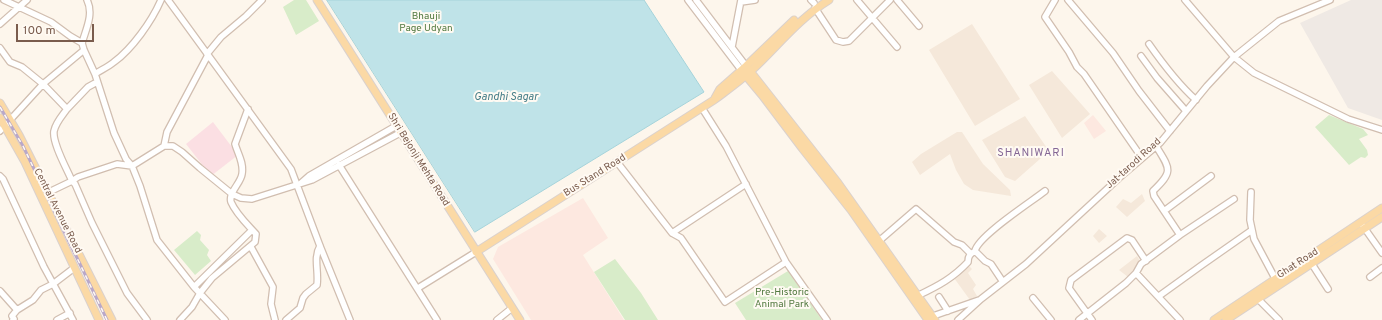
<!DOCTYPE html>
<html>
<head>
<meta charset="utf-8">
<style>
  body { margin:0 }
  #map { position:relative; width:1382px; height:320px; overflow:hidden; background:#fdf6ec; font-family:Overpass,sans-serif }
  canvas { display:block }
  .scale { position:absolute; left:16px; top:24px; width:78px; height:18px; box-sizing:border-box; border:2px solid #7a5c4d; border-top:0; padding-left:5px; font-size:12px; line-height:14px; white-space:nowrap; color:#7a5c4d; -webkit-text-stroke:3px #fffaf3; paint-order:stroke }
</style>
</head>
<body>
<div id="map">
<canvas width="1382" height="320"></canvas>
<div class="scale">100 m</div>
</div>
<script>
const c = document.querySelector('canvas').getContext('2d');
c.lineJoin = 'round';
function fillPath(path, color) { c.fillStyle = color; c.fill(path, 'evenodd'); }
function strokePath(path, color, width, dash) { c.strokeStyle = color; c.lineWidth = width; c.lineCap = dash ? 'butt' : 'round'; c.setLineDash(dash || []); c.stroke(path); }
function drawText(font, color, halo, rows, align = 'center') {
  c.font = font + ' Overpass,sans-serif'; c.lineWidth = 4; c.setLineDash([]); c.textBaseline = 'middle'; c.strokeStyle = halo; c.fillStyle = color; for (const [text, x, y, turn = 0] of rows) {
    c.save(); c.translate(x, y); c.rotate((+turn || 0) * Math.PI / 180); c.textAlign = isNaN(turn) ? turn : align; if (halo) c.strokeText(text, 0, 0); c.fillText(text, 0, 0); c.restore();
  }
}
fillPath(new Path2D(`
  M972 24 1020 99 975 126 929 50Z
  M1052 71 1090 114 1062 138 1029 85Z
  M1025 116 1049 151 1015 181 1005 177 982 140Z
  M957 132H962L983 164 1010 190 1011 196 973 190 964 184 956 170 950 154 920 175 912 162 921 154Z
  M1142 194 1145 201 1127 217 1116 207 1123 199 1131 203Z
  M1099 229 1107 236 1099 243 1093 236Z
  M1137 256 1140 261 1135 271 1128 277 1119 270Z
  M968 265 972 269 968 273 976 285 973 289 977 296 970 300 954 278Z`), '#f5e8da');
fillPath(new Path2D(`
  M1093 115 1106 131 1094 139 1084 123Z
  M583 198 608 238 583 255 624 320H531L493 259 498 247Z`), '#fde8e0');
fillPath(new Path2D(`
  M1351 0H1382V120L1348 108 1300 23Z`), '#efe9e4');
fillPath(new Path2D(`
  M213 122 238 155 211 176 186 144Z`), '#fbdfe3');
fillPath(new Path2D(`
  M294 0H306L319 21 296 35 283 7Z
  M1329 115 1363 129 1368 135 1359 139 1367 150 1368 155 1365 158 1361 157 1349 165 1315 127Z
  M197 231 201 235 200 240 209 250 207 255 211 261 195 275 174 250Z
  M615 259 641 293 658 320H625L594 272Z
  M788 271 822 320H746L735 303Z`), '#d8ecc9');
const water = new Path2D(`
  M327 0H644L704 92 475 232Z`);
fillPath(water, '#bfe3e8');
strokePath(water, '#a5d3da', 1);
const minor = new Path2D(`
  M4 0 51 22 70 36 82 43 84 50 95 74 114 133 126 159 132 166 140 186 157 240 194 287 225 320
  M168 0 291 169 320 246 350 320
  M688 0 742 71
  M696 0 746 66
  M811 0 814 3
  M857 0 897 47
  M897 0 919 26
  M1055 0 1045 17 1069 52 1077 67 1084 74 1142 158
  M1068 0 1113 53 1139 91 1170 131
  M1185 0 1234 57 1254 73 1348 119 1382 130
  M741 2 755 0
  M815 8 836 40 843 42 849 41 890 0
  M0 24 27 0
  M82 43C86 29 94 14 87 0
  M1149 44C1163 64 1177 83 1196 100
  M732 47 741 0
  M0 48 10 62 22 67 43 84 67 109C62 116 56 122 54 131 52 143 67 169 72 181
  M207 54 221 37 246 16 262 0
  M1141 56 1157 78 1186 111
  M95 74C101 70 108 67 114 62 132 49 152 21 161 0
  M702 108 726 146 786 262 827 320
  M67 109 88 87 97 82
  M0 131 43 84 84 50
  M164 146 167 132 208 55
  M1156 146C1170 169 1174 171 1153 191L1154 196 1180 235
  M617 162 672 233 681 238 725 302 786 262
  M339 165 437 320
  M0 176 3 179 44 267 73 320
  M72 181 78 177 117 164 132 166 164 146H173L182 152 200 168 232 194 241 198 252 199 312 180 400 133
  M301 183 309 176 396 126
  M1251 192 1250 220 1254 239 1277 282
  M47 193 72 181 75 184 92 223 127 293 147 320
  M1164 211 1211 176
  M1363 226 1382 253
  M672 233 746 184
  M879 241 916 209 954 242 962 245 971 254
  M251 247 273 287 271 304 275 320
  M975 251C978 236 1031 202 1045 191
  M1310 261 1328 289
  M1136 273 1180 320
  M1370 277 1382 268
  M194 287 252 230
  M418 288 476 252
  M0 291 17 310 33 300 41 290 53 284 74 268
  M919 295C938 286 953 278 968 262 968 256 970 254 975 251L985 261 991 264 1003 282
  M1159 296 1202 265 1252 230
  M939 297 948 311
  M1033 298 1051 320
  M1257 298 1279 320
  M932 319 933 316 979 300
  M13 320 14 319 12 316 17 310
  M57 320 70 313
  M180 320 192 307 200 293 212 278 255 242 256 234C248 225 236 214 231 202 228 193 241 183 242 174 244 163 238 154 235 144L248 109
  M286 320 300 308 303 298 306 294 317 285C319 271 313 258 320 246
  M497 320 512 308
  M958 320 981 299 1026 264 1119 178 1160 143 1207 86 1234 57 1279 21 1330 0
  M1079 320 1126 283 1136 273 1141 264 1180 235 1234 199
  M1092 320 1069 288 1071 280 1127 238 1132 240 1146 261`);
const major = new Path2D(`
  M317 0 520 320
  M746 66 838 183 935 320
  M742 71 762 95 802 148 851 210 928 320
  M715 98 720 89 746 66 794 20
  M0 103 19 135 112 320
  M0 118 25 162 99 320
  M476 252 714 100C726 91 739 82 751 71 777 47 798 19 829 0
  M1214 320 1382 208
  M1226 320 1382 217`);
strokePath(minor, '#d1beb0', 8);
strokePath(major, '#dad1cd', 9);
strokePath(minor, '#fff', 5.5);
strokePath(major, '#fbd9a5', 7);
const rail = new Path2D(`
  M0 107 23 146 107 320`);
strokePath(rail, '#b9a8c9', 3);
strokePath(rail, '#fffaf3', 1.5, [4.5]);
drawText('10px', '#537a41', '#fffaf3', [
  ["Bhauji",426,17],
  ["Page Udyan",426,29],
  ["Pre-Historic",782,293],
  ["Animal Park",782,305]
]);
drawText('10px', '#7a5c4d', '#fffaf3', [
  ["Shri Bejonji Mehta Road",418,160,58],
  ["Jat-tarodi Road",1134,164,-42],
  ["Bus Stand Road",595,176,-32],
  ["Central Avenue Road",57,211,63],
  ["Ghat Road",1298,264,-33]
]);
drawText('italic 11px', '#437c86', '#fffaf3', [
  ["Gandhi Sagar",506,98]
]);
c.letterSpacing = '1px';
drawText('11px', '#846695', '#fffaf3', [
  ["SHANIWARI",1031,154]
]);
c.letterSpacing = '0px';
</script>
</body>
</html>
